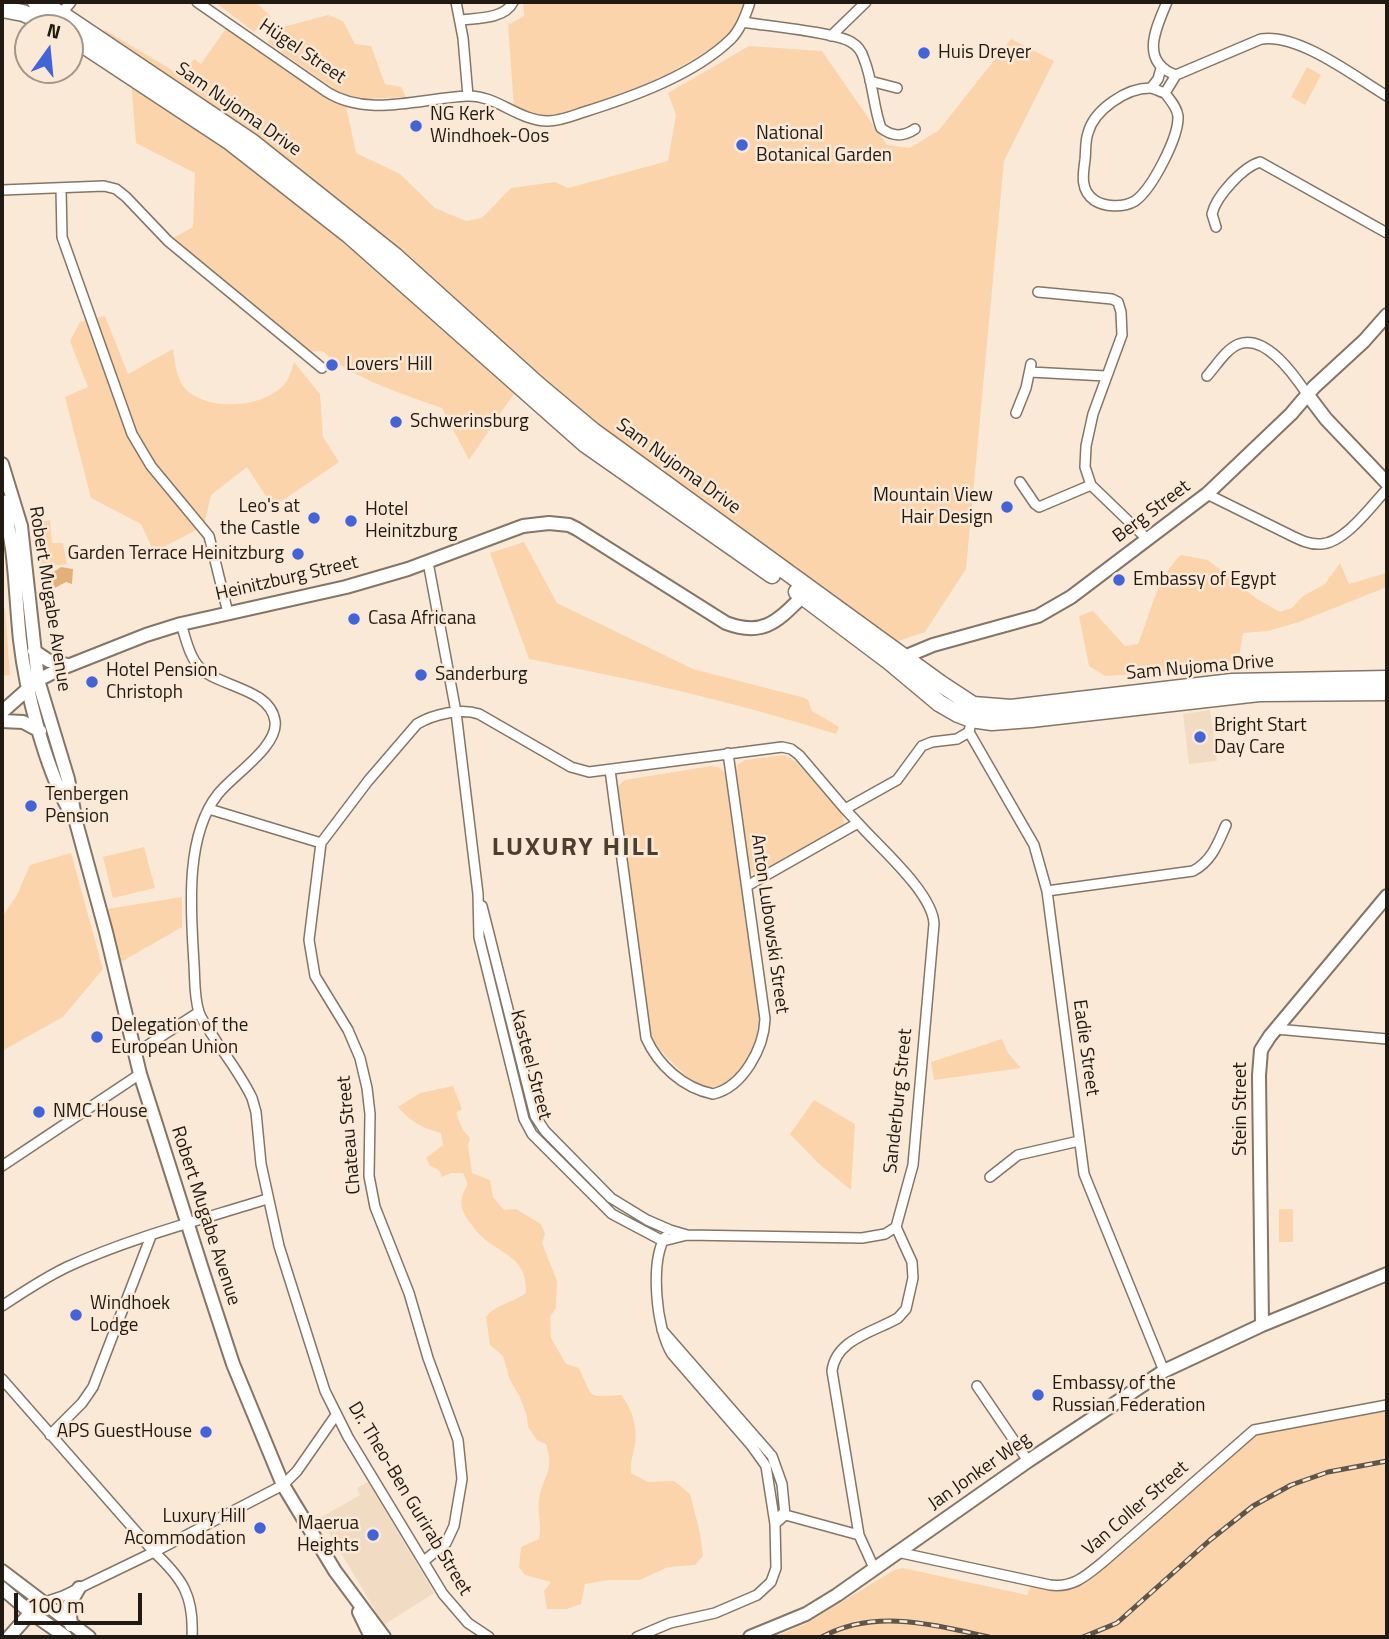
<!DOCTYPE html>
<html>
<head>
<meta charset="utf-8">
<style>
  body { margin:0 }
  #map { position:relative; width:1389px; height:1639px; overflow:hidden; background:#fbe9d7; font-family:"Titillium Web",sans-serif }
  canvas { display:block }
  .frame { position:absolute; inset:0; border:4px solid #201a13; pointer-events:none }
  .north { position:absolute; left:14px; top:14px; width:70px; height:70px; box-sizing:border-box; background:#fbe9d7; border:2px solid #a39689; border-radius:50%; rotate:15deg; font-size:19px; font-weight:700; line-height:28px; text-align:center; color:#201a13 }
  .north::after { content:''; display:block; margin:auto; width:24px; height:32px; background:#4364d7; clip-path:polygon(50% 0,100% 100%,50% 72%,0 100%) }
  .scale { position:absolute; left:14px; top:1593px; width:128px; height:32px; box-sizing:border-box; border:4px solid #201a13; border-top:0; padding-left:9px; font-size:21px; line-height:24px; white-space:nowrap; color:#201a13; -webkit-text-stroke:5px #fbe9d7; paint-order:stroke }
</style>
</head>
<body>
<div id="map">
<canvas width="1389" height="1639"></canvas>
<div class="frame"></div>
<div class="north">N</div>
<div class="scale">100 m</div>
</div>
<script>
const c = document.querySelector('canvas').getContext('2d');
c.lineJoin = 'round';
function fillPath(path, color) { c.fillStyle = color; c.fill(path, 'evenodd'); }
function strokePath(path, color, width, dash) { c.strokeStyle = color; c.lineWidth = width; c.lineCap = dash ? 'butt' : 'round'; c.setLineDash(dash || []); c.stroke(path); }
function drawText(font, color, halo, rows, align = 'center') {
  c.font = font + ' "Titillium Web",sans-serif'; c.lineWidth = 5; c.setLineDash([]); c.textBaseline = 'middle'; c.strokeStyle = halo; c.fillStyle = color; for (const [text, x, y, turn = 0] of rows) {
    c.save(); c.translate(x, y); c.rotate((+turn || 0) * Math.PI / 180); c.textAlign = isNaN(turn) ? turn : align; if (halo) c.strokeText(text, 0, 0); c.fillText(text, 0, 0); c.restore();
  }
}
fillPath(new Path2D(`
  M1210 710 1217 761 1189 764 1183 714Z
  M368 1482 434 1593 384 1625 320 1518 360 1495 357 1488Z`), '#f2dbc3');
fillPath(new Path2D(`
  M215 2H256L271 17 254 32Z
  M523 2H745C740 15 735 29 724 38 693 65 584 120 544 117 533 117 524 111 514 107L508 25 524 16Z
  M328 15 343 21 355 44 371 46 385 84 401 87 406 97 355 99 336 90 267 42 283 27Z
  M229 24 345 101 356 153 400 174 435 208 466 221 482 218 511 188 555 182 568 188 668 161 676 115 668 93 749 46 822 51 887 145 910 148 939 130 1011 39 1054 61 1004 161 966 569 925 632 898 641 638 459 102 36 105 30 182 76 194 59 201 64Z
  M1307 67 1321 75 1305 105 1291 97Z
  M131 80 221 139 519 386 469 460 442 408C400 393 356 380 322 351L300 352 168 241 193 227 195 173 136 143Z
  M105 316 128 374 173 349C175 362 176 375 183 386 203 413 267 409 286 382 290 377 292 368 294 362L320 394 323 437 339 462 273 507 247 467 211 495 204 526 154 552 141 524 91 498 65 397 88 387 70 341 80 322Z
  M50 520 52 543H63L67 564 41 567 37 523Z
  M524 542 557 603 693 669 805 698 808 700 812 711 839 727 836 734C735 702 633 679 529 659L490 553Z
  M1181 555 1208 560 1257 599 1280 612 1292 608 1303 596 1325 584 1340 563 1349 584 1386 573 1387 587 1299 622 1268 631 1243 633 1239 658 1201 670 1105 676 1089 666 1079 616 1093 611 1125 646 1138 644C1150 615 1157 577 1181 555Z
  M5 608 10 675 2 676V609Z
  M785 755 796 762 843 815 844 823 839 830 764 874 756 875 750 870 736 772 737 765 745 760Z
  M711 766 719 767 725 773 761 1020C760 1027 759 1035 757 1042 751 1059 728 1091 707 1087 695 1085 684 1074 676 1066 662 1053 653 1044 648 1026L618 792 619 785 625 780Z
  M144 847 155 888 113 898 103 857Z
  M71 853 103 969 63 1017 2 1051V917L17 895 30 865Z
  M182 897V927L121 962 107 909Z
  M1002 1039 1008 1053 1021 1068 934 1080 931 1062Z
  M453 1086 462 1109 456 1113 463 1130 470 1138 468 1146 472 1173 490 1180 493 1197 504 1210 516 1209 541 1224 545 1234 542 1243 557 1281 556 1308 550 1317 551 1338 566 1364 579 1368C594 1400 586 1397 621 1395 632 1408 638 1427 635 1445 633 1456 630 1462 631 1473L648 1482 674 1481 690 1494 700 1533 703 1556 695 1565 668 1567 640 1580H609L585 1584 581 1604 567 1609H547L544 1591 551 1582 525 1575 519 1567 521 1547 539 1539C542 1526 537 1512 539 1499 543 1475 555 1473 546 1444L537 1440 528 1427 527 1416 519 1395 510 1380 503 1356 490 1345 486 1317C496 1304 513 1303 526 1293 528 1252 494 1255 474 1228 468 1220 459 1209 462 1198 465 1184 471 1189 463 1173H451L442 1177 439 1170 430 1166 426 1158 443 1145 441 1133C424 1129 409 1121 398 1107L420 1093Z
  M814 1100 855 1124 851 1190 818 1163 790 1134Z
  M1279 1209H1293V1242H1279Z
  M1387 1405V1637H774L806 1624 894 1570 903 1568 1027 1595 1033 1581 1070 1585 1246 1436Z`), '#fcd4ab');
fillPath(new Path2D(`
  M61 567 73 569 72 584 66 582 53 589 50 588 48 580 55 571Z`), '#e3b07a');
const street = new Path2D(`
  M197 2 327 92C368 118 421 98 467 96 497 95 518 121 548 121 560 121 572 116 584 112 632 97 694 75 731 39 741 29 746 15 750 2
  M456 2 463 38 468 96
  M1167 2C1156 28 1139 62 1176 75L1261 39C1299 33 1355 77 1387 96
  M60 15 71 2
  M460 20C477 18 505 19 513 2
  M743 22C766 26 834 32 851 42 858 46 862 52 864 59 873 81 873 106 881 128 893 137 903 137 915 129
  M831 36 866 2
  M870 81 897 88
  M1151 88 1158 79 1161 68
  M1165 93C1160 92 1154 88 1150 88 1126 88 1094 110 1088 133 1085 141 1086 151 1085 160 1083 174 1080 190 1094 200 1104 207 1123 208 1135 201 1152 189 1179 137 1178 116 1177 107 1170 100 1165 93L1176 75
  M61 188 62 237 132 434 151 466 209 536 228 613
  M2 190 104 186 116 189 126 197 168 241 322 368
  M1216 227 1212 214C1216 196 1243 167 1260 162L1387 233
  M1038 292 1112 299 1118 302 1121 312 1122 335 1093 414 1086 446 1085 467 1091 485 1147 539
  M1030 372 1106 376
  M1207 376C1216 366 1226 349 1239 344 1266 334 1295 376 1307 394
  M1016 413 1026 388 1031 364
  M1020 482 1035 504 1039 507 1091 485
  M1207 494 1290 535C1300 540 1310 545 1321 544 1345 543 1372 505 1387 489
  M428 562 456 712 478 894 479 937 524 1119 532 1134 612 1214 663 1241 687 1235
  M181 624C186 639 189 656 200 668 219 687 270 688 275 721 279 746 233 775 218 794 184 837 191 913 194 964 195 980 194 997 199 1012 203 1023 212 1034 218 1044 230 1061 243 1079 252 1098L256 1112 261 1164 279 1246 325 1391 348 1437 443 1594 468 1623 489 1637
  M969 732 1034 845 1047 891 1084 1174 1164 1371
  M610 770 646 1038C658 1065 683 1088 713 1094 743 1087 764 1048 765 1019L728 753
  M209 809 321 843
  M858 823C879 847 933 893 934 924L913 1165 896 1227 912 1262 913 1278 906 1309 898 1318C874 1332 836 1339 832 1371L859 1535 874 1568
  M747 886 858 823 845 809 897 780 922 746 932 742 957 739 969 732 970 727
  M1047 891 1193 871C1212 861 1218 843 1226 825
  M482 906 535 1116 545 1131 611 1198 647 1220 670 1230 687 1235 862 1238 885 1234 896 1227
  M1276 1029 1387 1039
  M134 1054 199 1012
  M2 1166 140 1074
  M990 1177 1018 1155 1079 1141
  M2 1306C23 1292 44 1278 67 1267 130 1238 200 1220 267 1199
  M662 1330 772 1456 782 1484 785 1515 775 1524
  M2 1379 154 1552C183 1579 194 1596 192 1637
  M977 1386 1028 1461
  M50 1435 82 1403 93 1387 151 1236
  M782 1514 859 1535
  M897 1552 1050 1585C1073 1588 1086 1576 1103 1562L1254 1430 1387 1405
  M424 1561 446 1543 454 1526 462 1479 458 1440 428 1358 409 1293 375 1207 369 1176 370 1114 367 1088 360 1058 348 1030 315 976 309 940 321 843 368 781 417 724C434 714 461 708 479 714L571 767 589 772 782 747 791 749 799 755 845 809
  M42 1603 63 1596 154 1552 283 1485 297 1471 336 1415
  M637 1637 670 1623 715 1613 757 1595 771 1582 776 1568 775 1524 766 1466 751 1445 672 1354C656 1329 650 1263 665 1237`);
const secondary = new Path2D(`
  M1307 394 1326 419 1387 483
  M2 464 21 526 38 680 68 779 76 822 106 932 140 1074 202 1269 233 1364 283 1485 335 1571 384 1637
  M2 501C16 547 15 593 20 640 26 692 44 763 69 810
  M34 651 49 661 68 665
  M897 660 933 645 1038 616 1071 597 1207 494 1291 414 1314 387 1364 341 1387 315
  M2 712 38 680 60 669 146 635 181 624 346 587 408 569 523 526 549 523 569 525 577 529 726 623C766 638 779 619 807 592
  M2 721 23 722 40 731
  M1262 1325 1259 1075 1261 1050 1270 1036 1387 896
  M2 1571 89 1637
  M2 1588 30 1612 66 1637
  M359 1612 371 1637
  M71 1625 69 1605 79 1588
  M9 1637 34 1609
  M750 1637 806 1614 837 1595 1028 1461 1164 1371 1262 1325 1387 1274`);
const highway = new Path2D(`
  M36 2 61 14 253 143 395 256 538 385 593 431 941 684 973 705 1011 708 1232 682 1387 679
  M2 9 23 13 58 28
  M70 36 229 141 349 235 585 444 772 575
  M797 592 890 662 939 703 958 714 971 719 992 722 1031 719 1259 693 1387 692`);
strokePath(street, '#857566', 12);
strokePath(secondary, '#857566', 16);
strokePath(highway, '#857566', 19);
strokePath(street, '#fff', 9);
strokePath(secondary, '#fff', 12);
strokePath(highway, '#fff', 16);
const rail = new Path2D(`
  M822 1637C875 1608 934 1625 989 1637
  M1083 1637 1117 1623 1210 1540 1253 1506 1291 1485 1328 1472 1387 1461`);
strokePath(rail, '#5e554b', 5);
strokePath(rail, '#fbe9d7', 2.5, [8]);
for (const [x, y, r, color] of [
  [924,53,7,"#4364d7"],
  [416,126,7,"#4364d7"],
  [742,145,7,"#4364d7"],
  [332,365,7,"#4364d7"],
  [396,422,7,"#4364d7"],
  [1007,507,7,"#4364d7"],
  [314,518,7,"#4364d7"],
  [351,521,7,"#4364d7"],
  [298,554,7,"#4364d7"],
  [1119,580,7,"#4364d7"],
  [354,619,7,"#4364d7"],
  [421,675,7,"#4364d7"],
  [92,682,7,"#4364d7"],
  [1200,737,7,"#4364d7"],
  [31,806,7,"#4364d7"],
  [97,1037,7,"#4364d7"],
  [39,1112,7,"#4364d7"],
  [76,1315,7,"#4364d7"],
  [1038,1395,7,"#4364d7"],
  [206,1432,7,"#4364d7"],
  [260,1528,7,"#4364d7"],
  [373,1535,7,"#4364d7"]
]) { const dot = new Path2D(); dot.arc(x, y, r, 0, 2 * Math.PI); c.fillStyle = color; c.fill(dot); strokePath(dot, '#fbe9d7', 2.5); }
drawText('19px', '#201a13', '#fbe9d7', [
  ["Hügel Street",302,52,34],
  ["Sam Nujoma Drive",238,110,35],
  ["Sam Nujoma Drive",678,467,36],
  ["Berg Street",1152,512,-37],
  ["Heinitzburg Street",287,579,-13],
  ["Robert Mugabe Avenue",49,599,81],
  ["Sam Nujoma Drive",1200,668,-5],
  ["Anton Lubowski Street",769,924,82],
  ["Eadie Street",1085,1048,82],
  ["Kasteel Street",530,1065,75],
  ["Sanderburg Street",899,1101,-84],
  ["Stein Street",1241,1109,-90],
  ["Chateau Street",350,1135,-95],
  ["Robert Mugabe Avenue",205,1216,72],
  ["Jan Jonker Weg",980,1472,-35],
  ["Dr. Theo-Ben Gurirab Street",409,1499,59],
  ["Van Coller Street",1136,1509,-41]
]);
drawText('19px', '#201a13', '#fbe9d7', [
  ["Huis Dreyer",938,53],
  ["NG Kerk",430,115],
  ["Windhoek-Oos",430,137],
  ["National",756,134],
  ["Botanical Garden",756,156],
  ["Lovers' Hill",346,365],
  ["Schwerinsburg",410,422],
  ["Mountain View",993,496,"right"],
  ["Hair Design",993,518,"right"],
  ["Leo's at",300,507,"right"],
  ["the Castle",300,529,"right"],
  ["Hotel",365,510],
  ["Heinitzburg",365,532],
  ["Garden Terrace Heinitzburg",284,554,"right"],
  ["Embassy of Egypt",1133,580],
  ["Casa Africana",368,619],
  ["Hotel Pension",106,671],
  ["Christoph",106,693],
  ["Sanderburg",435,675],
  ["Bright Start",1214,726],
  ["Day Care",1214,748],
  ["Tenbergen",45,795],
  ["Pension",45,817],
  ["Delegation of the",111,1026],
  ["European Union",111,1048],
  ["NMC House",53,1112],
  ["Windhoek",90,1304],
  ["Lodge",90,1326],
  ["Embassy of the",1052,1384],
  ["Russian Federation",1052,1406],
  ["APS GuestHouse",192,1432,"right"],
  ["Luxury Hill",246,1517,"right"],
  ["Acommodation",246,1539,"right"],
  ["Maerua",359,1524,"right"],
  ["Heights",359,1546,"right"]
], 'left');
c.letterSpacing = '2px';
drawText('bold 26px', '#4d3f30', '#fbe9d7', [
  ["LUXURY HILL",576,849]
]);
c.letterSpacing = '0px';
</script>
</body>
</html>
